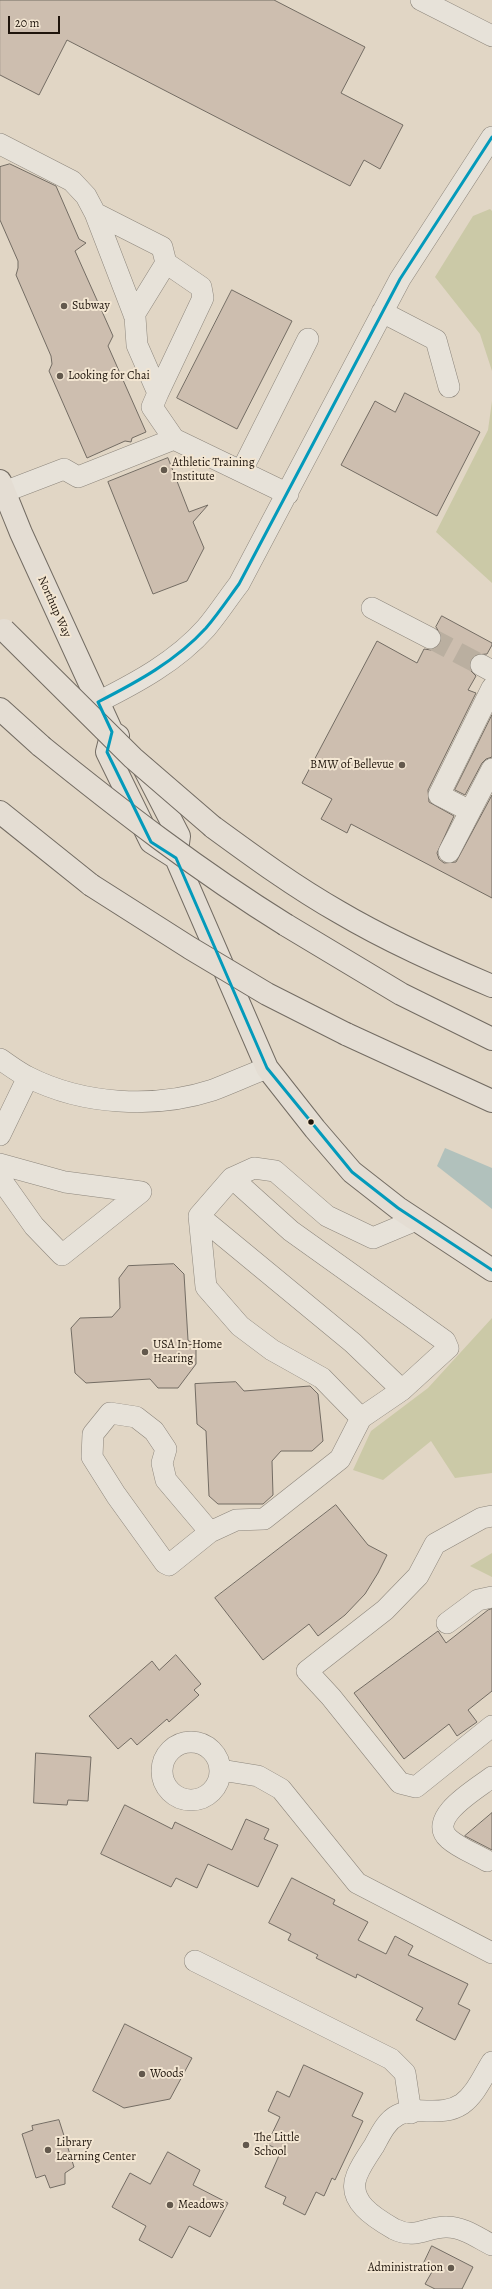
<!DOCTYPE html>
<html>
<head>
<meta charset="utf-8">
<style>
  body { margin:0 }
  #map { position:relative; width:492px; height:2289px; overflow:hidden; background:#e1d6c5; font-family:Alegreya,serif }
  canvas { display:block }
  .scale { position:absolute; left:8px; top:16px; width:52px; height:18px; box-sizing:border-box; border:2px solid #1f150c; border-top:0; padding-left:5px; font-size:12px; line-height:14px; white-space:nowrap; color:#1f150c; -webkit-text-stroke:3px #f3e6d2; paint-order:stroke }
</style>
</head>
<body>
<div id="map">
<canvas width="492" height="2289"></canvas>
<div class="scale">20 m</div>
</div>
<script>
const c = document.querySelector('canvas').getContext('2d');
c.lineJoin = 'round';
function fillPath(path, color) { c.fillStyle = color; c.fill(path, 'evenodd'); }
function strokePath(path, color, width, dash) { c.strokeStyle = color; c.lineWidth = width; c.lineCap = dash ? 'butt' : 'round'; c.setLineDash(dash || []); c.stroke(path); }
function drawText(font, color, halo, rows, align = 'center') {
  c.font = font + ' Alegreya,serif'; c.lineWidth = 4; c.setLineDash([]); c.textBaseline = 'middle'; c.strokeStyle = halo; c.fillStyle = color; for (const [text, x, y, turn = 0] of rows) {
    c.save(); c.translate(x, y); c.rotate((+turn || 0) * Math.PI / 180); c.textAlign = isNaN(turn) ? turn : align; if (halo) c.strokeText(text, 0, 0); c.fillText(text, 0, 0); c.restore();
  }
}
fillPath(new Path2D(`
  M490 209 492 211V371L480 334 435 277 473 216Z
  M492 401V583L436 532 488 430Z
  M492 1318V1473L455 1478 431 1441 383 1480 353 1470 371 1431 428 1388Z
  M492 1553V1577L470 1566Z`), '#cbc9a7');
fillPath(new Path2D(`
  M445 1148 492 1168V1209L437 1166Z`), '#b1c1bc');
const building = new Path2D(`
  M0 0H274L365 47 341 93 403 125 380 169 364 160 350 186 67 40 39 95 0 75Z
  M10 164 56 186 79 239 86 243 75 251 113 336 108 346 146 432 132 438 131 442 125 441 87 458 49 371 52 364 51 356 16 275 18 268V261L0 220V167Z
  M232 290 292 321 237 429 177 398Z
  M405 393 480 432 437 516 341 465 375 401 395 412Z
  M168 458 189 512 208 505 193 522 204 548 187 581 153 594 108 482Z
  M442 616 492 643V645L487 654 475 655 470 660 471 671 476 676 468 690 476 693 428 790 429 802 454 816 437 853 439 859 444 863 456 862 492 795V898L351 824 347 833 321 819 332 799 302 783 377 641 417 663 424 649 431 650 440 644 442 637 436 627Z
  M492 715V757L486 759 482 763 465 795 455 790Z
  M174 1264 184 1274 188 1340 196 1346V1364L178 1388H158L150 1379 86 1383 75 1373 71 1328 80 1318 112 1317 120 1308 119 1278 128 1266Z
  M236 1382 244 1391 310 1386 318 1394 323 1441 312 1451H281L272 1461 273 1495 263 1504H218L209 1496 206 1431 197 1424 195 1384Z
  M336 1505 368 1545 387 1555 378 1573 365 1594 345 1615 318 1636 309 1624 263 1660 215 1598Z
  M492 1609V1691L468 1710 477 1722 457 1736 449 1724 404 1759 354 1693 438 1631 446 1643 488 1610Z
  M176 1655 201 1684 194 1690 199 1695 169 1722 167 1719 137 1745 131 1738 118 1749 89 1716 152 1661 159 1670Z
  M36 1753 91 1757 88 1801 68 1800 67 1805 34 1803Z
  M125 1805 172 1829 175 1822 232 1850 246 1819 269 1829 264 1839 278 1845 258 1887 208 1864 197 1888 176 1878 171 1887 101 1854Z
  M492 1813V1850L465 1836Z
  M292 1878 335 1900 333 1904 368 1922 358 1940 386 1954 395 1936 413 1946 408 1955 468 1984 458 2004 470 2010 455 2040 416 2020 423 2008 357 1974 356 1978 316 1958 318 1955 288 1940 291 1934 269 1923Z
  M125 2024 192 2058 170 2099 124 2108 93 2091Z
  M304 2065 363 2093 352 2116 363 2121 335 2180 332 2178 324 2196 316 2192 305 2215 283 2204 286 2197 265 2187 281 2151 267 2144 280 2117 268 2111 277 2091 289 2097Z
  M59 2120 74 2167 65 2173V2184L50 2188 45 2175 36 2178 22 2134 33 2130 32 2126Z
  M168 2152 200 2170 193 2185 228 2203 210 2237 189 2226 172 2258 139 2240 146 2226 112 2207 130 2173 150 2184Z
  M432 2246 473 2267 462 2289H435L425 2284 433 2270 423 2265Z`);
fillPath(building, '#cdbeaf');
strokePath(building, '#736c63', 1);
strokePath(new Path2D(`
  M430 638 481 665`), '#baafa0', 21, [21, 10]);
const minor = new Path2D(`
  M421 0 492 36
  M0 144 72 181 86 196 95 213 135 317 137 345 158 393 152 407 174 439
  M95 213 162 247 166 263 201 287 203 298 158 393
  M382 312 436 340 449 387
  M134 315 166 263
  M242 470 308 339
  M4 492 64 469 78 477 174 439 288 494
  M372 608 430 638
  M481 665 492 671
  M98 702C136 683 177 661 206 628 218 614 228 598 239 584L400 279 492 137
  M470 811 439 795 492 688
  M449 852 492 769
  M0 1059C9 1065 18 1072 28 1077 83 1105 155 1109 213 1090 231 1083 249 1075 267 1068
  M0 1135 28 1077
  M0 1164 65 1182 141 1192 62 1255 34 1226 0 1178
  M232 1178 199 1216 353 1343 402 1390 448 1348 445 1341 291 1231 232 1178 254 1168 275 1171 327 1216 373 1238 416 1220
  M199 1216 206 1287 240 1326 272 1350 322 1378 361 1418 402 1390
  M492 1516 482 1518 435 1544 418 1576 385 1610 307 1671 331 1697 400 1783 416 1787 492 1726
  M210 1532 166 1480 162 1463 166 1449 154 1431 136 1417 110 1413 93 1434 92 1457 116 1495 165 1563 169 1565 210 1532 236 1520 264 1519 340 1459 361 1418
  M447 1623 478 1600 492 1597
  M162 1771a29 29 0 1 1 58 0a29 29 0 1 1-58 0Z
  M221 1770 258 1776 281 1789 357 1883 492 1953
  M487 1861C475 1854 459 1848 449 1839 425 1818 478 1788 492 1777
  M195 1961 391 2059 405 2073 411 2113
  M492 2062C483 2076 476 2094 462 2104 441 2118 417 2105 398 2115 386 2121 380 2135 374 2146 368 2155 361 2165 357 2175 346 2201 375 2218 394 2229 416 2240 428 2226 447 2227 463 2227 478 2238 492 2245`);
const major = new Path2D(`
  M0 481 21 533 112 732 118 736
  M112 732 107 752 151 842 176 858 267 1068 315 1129 352 1172 398 1208 492 1270
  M144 768 179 836 176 858`);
const highway = new Path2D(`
  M0 709 41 746
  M0 812 91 885
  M213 827C254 857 295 887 339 912 388 941 440 964 492 986
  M286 925 401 994 492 1039
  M346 1034 492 1101`);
strokePath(minor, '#8d867c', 22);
strokePath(major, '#736c63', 24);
strokePath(highway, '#736c63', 24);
strokePath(minor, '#e7e2d9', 21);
strokePath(major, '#e4ddd3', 22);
strokePath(highway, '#e4ddd3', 22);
const highwayBridge = new Path2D(`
  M4 630 133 758 213 827
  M41 746C120 810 199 871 286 925
  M91 885 190 948 267 994 346 1034`);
strokePath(highwayBridge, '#736c63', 24, []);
strokePath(highwayBridge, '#e4ddd3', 22);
strokePath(new Path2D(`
  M98 702 112 732 107 752 151 842 176 858 267 1068 352 1172 398 1208 492 1270
  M98 702C137 682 176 661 206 628 218 614 228 599 239 584L400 279 492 137`), '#039abb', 3);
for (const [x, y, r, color] of [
  [64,306,4,"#63594d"],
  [60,376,4,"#63594d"],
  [164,470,4,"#63594d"],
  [402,765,4,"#63594d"],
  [311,1122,3.5,"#1f150c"],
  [145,1352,4,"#63594d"],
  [142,2074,4,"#63594d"],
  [246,2145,4,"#63594d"],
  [48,2150,4,"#63594d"],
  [170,2205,4,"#63594d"],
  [451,2268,4,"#63594d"]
]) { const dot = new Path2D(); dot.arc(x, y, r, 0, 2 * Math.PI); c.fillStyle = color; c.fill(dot); strokePath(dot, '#f3e6d2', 1.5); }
drawText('12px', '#1f150c', '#f3e6d2', [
  ["Subway",72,306],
  ["Looking for Chai",68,376],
  ["Athletic Training",172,463],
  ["Institute",172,477],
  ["BMW of Bellevue",394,765,"right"],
  ["USA In-Home",153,1345],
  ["Hearing",153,1359],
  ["Woods",150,2074],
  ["The Little",254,2138],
  ["School",254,2152],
  ["Library",56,2143],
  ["Learning Center",56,2157],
  ["Meadows",178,2205],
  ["Administration",443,2268,"right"]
], 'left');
drawText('12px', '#1f150c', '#f3e6d2', [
  ["Northup Way",54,607,66]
]);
</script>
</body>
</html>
